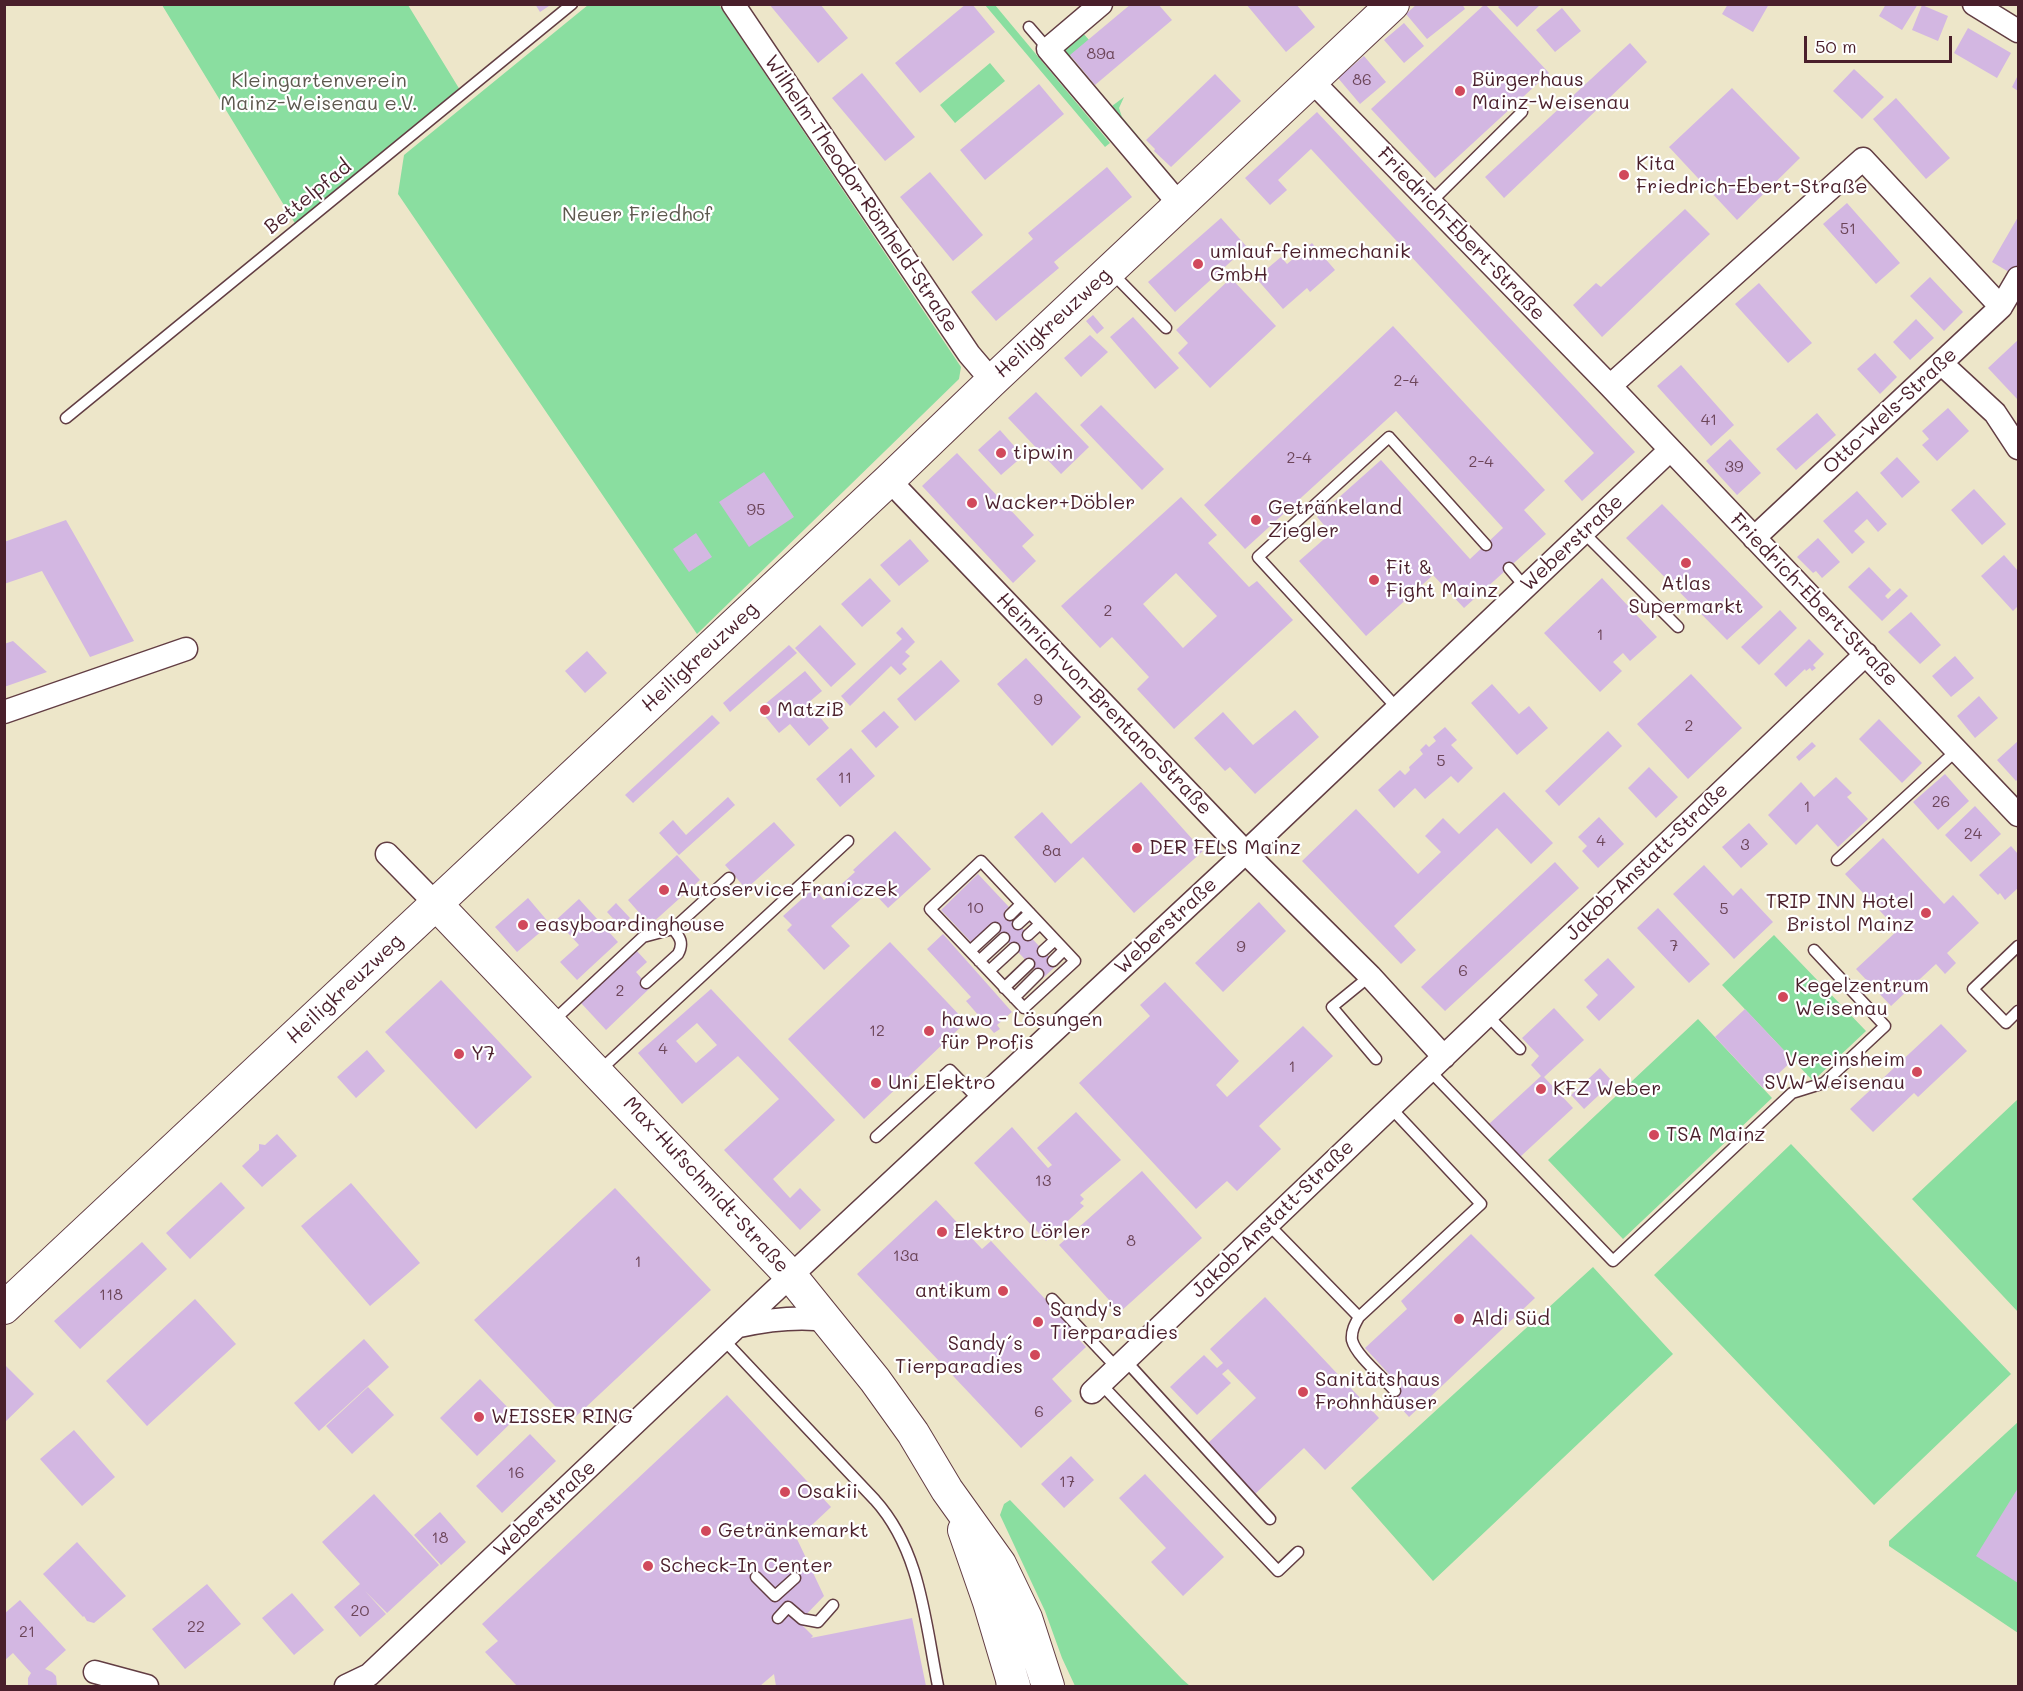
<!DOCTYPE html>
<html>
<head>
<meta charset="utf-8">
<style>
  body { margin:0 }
  #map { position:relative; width:2023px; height:1691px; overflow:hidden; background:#ede6c9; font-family:Mali,sans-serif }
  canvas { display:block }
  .frame { position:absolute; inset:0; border:6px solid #4a1f2b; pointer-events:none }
  .scale { position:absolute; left:1804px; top:36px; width:148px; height:27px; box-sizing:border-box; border:3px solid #4a1f2b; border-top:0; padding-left:8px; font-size:18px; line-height:21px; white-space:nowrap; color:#4a1f2b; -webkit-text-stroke:4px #fff; paint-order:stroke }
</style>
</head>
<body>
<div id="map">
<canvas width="2023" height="1691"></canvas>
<div class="frame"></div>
<div class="scale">50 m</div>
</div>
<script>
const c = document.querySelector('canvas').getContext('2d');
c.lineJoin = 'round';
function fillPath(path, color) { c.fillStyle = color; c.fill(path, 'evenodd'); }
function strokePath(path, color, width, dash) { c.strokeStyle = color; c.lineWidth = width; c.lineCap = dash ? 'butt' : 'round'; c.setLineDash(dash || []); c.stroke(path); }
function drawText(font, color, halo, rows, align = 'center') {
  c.font = font + ' Mali,sans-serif'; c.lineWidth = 4.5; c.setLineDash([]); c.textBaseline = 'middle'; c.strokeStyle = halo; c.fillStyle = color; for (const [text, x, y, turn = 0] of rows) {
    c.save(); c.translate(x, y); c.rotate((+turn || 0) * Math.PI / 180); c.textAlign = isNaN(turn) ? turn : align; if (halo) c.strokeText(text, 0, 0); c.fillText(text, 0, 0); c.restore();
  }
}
fillPath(new Path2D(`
  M162 5H408L460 90 296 225Z
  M588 5H719L961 367 959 379 697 634 398 194 404 155Z
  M985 5H995L1110 143 1105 147Z
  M1083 33 1089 40 1070 56 1112 106 1124 97 1119 108 1122 117 1174 179 1171 183 1064 54 1067 46Z
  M990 63 1005 81 955 123 940 105Z
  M1774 935 1866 1031 1813 1081 1722 985Z
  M1698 1019 1772 1098 1623 1239 1548 1160Z
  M2018 1099V1312L1912 1199Z
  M1791 1144 2011 1374 1874 1505 1654 1275Z
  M1593 1267 1673 1354 1433 1581 1351 1488Z
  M2018 1422V1633L1889 1546V1541Z
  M1010 1500 1182 1679 1190 1686H1075L1062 1658 1045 1611 1000 1515 1004 1504Z`), '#8adea0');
fillPath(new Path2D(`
  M535 4H552L540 12Z
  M769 4H820L848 38 818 63Z
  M966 4H972L995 32 920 93 895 63Z
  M1131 4H1158L1172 20 1095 85 1070 55Z
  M1246 4H1296L1315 27 1286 52Z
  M1417 4H1462L1465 9 1427 39 1406 14Z
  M1485 4 1549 73 1435 178 1371 109Z
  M1501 4H1541L1517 27 1498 7Z
  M1728 4H1769L1753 32 1722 14Z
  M1886 4H1918L1902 30 1879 16Z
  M1922 5 1948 16 1938 41 1912 30Z
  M1562 8 1581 31 1555 52 1536 30Z
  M1404 23 1424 46 1404 63 1384 40Z
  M1968 28 2011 53 1997 78 1954 53Z
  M1630 43 1647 62 1504 198 1485 177Z
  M1364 56 1386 82 1360 104 1338 78Z
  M1854 69 1884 97 1862 119 1833 91Z
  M862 73 915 137 885 161 832 98Z
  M1215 74 1241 101 1171 167 1154 151 1155 149 1146 140Z
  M2018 75V91L2012 87Z
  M1039 84 1064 114 985 180 960 150Z
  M1732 88 1800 158 1737 220 1669 147Z
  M1896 98 1950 158 1926 179 1873 119Z
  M1317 112 1635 452 1582 501 1564 481 1594 453 1311 149 1278 180 1287 190 1270 205 1245 178Z
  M1107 167 1132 197 1054 262 1059 268 996 321 971 292 1033 239 1028 233Z
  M930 172 983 235 953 261 900 197Z
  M1847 203 1900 263 1876 284 1823 224Z
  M1685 209 1710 234 1602 337 1573 305 1596 283 1601 287Z
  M2018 217V267L2014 275 1992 262Z
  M1221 218 1247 247 1175 312 1148 282Z
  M1312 243 1335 270 1310 292 1307 288 1283 309 1256 278 1281 257 1287 264Z
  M1930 277 1963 312 1944 331 1910 296Z
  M1231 278 1276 326 1210 388 1178 353 1188 343 1176 330Z
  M1759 283 1812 343 1788 363 1735 304Z
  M1093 315 1104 328 1097 334 1086 321Z
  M1133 317 1179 368 1155 389 1110 337Z
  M1916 319 1934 338 1910 360 1893 342Z
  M1393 326 1545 490 1524 510 1546 534 1464 608 1433 575 1366 636 1299 561 1331 533 1317 517 1381 460 1470 559 1503 528 1396 411 1245 549 1204 505Z
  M1090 335 1108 352 1081 377 1064 358Z
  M2018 340V400L1988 368Z
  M1875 353 1897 377 1880 394 1857 369Z
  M1681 365 1734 425 1711 446 1657 386Z
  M1036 392 1089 447 1061 474 1008 418Z
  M1101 405 1164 469 1142 490 1080 425Z
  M1948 408 1969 431 1937 461 1922 445 1929 439 1922 431Z
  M1817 413 1836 435 1796 470 1776 449Z
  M1000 430 1023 456 1001 475 978 450Z
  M1730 439 1761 473 1737 495 1706 461Z
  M957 453 1034 535 1022 546 1036 561 1013 583 922 486Z
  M1897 457 1920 482 1902 498 1880 473Z
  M764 472 794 517 749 547 719 502Z
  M1974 489 2006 524 1982 545 1951 510Z
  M1857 491 1887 524 1878 532 1867 519 1854 531 1865 542 1852 554 1823 521Z
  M1181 497 1217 535 1208 543 1249 587 1257 581 1293 620 1174 729 1137 689 1149 677 1112 637 1100 648 1061 606ZM1176 573 1217 616 1183 648 1143 604Z
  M1662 504 1763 607 1727 640 1626 538Z
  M66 520 86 555 134 641 90 657 42 571 4 584V542Z
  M696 533 712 557 689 572 673 549Z
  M1818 538 1840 562 1822 578 1816 571 1813 573 1797 557Z
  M910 539 929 561 899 586 880 565Z
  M2004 555 2018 571V606L2013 611 1981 576Z
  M1869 567 1891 590 1885 596 1888 599 1900 588 1908 596 1882 621 1848 587Z
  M870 578 891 601 862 627 841 604Z
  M1602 578 1657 637 1630 661 1623 653 1613 662 1622 671 1600 692 1544 633Z
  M1780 610 1797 628 1759 665 1741 647Z
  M1911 612 1941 645 1920 664 1888 632Z
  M820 625 856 664 831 687 795 648Z
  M902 627 915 642 905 652 910 656 902 664 907 669 900 675 891 666 850 706 841 696 902 639 896 633Z
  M1809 639 1824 654 1813 665 1816 668 1812 671 1810 668 1806 671 1805 669 1786 687 1774 674Z
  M13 641 47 672 4 687V644Z
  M789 645 797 653 730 712 723 703Z
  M587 651 607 673 585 693 565 671Z
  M1955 656 1974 678 1951 697 1932 676Z
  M1026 658 1081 717 1052 746 997 684Z
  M941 660 960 681 915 721 897 699Z
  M805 671 822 691 808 703 829 728 809 746 790 724 779 733 759 709Z
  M1691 674 1742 728 1688 779 1637 724Z
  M1492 684 1519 714 1529 706 1548 728 1517 755 1471 703Z
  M1979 696 1998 718 1975 738 1957 716Z
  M1295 710 1319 737 1255 794 1230 767 1225 771 1194 738 1223 712 1253 745Z
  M884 711 899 727 876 748 861 731Z
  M712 715 720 723 633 803 625 795Z
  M1879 719 1922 763 1902 783 1859 739Z
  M1445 727 1457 740 1451 745 1473 768 1458 783 1451 776 1425 799 1415 788 1394 808 1378 790 1400 770 1405 775 1410 770 1409 767 1423 754 1420 750 1426 744 1429 747 1436 741 1433 737Z
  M1608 731 1622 746 1559 806 1545 791Z
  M2018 741V779L2016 781 1997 760Z
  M1812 742 1816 746 1799 761 1796 757Z
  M851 748 875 776 840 807 816 779Z
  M1649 767 1678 797 1656 818 1628 788Z
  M1945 774 1969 801 1938 830 1913 802Z
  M1836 777 1852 793 1847 797 1868 819 1838 847 1817 824 1796 845 1768 815 1801 782 1814 797Z
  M1141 782 1203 851 1134 913 1083 857 1055 883 1014 837 1042 812 1071 844Z
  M1504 792 1553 843 1531 864 1497 828 1394 926 1416 950 1401 964 1302 861 1356 809 1418 874 1441 852 1425 836 1443 818 1459 834Z
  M728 797 735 805 679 855 659 833 673 820 686 835Z
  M1975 806 2001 834 1971 862 1945 835Z
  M1599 817 1624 844 1598 868 1582 851 1587 846 1578 837Z
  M774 822 795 845 746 889 725 865Z
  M1749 823 1768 844 1741 868 1722 847Z
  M895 831 931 869 888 908 871 890 831 926 850 946 824 970 787 930 792 925 783 916 814 888 824 900 855 872 853 870Z
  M1883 838 1944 904 1953 895 1979 923 1947 953 1956 963 1945 974 1936 964 1891 1006 1856 969 1898 930 1845 874Z
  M2011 846 2018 854V888L2005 900 2000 893 1998 895 1979 875Z
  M677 855 700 880 650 925 628 900Z
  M1555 862 1579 888 1445 1011 1421 987Z
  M1704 865 1733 896 1741 888 1773 922 1734 959 1673 894Z
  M978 874 1009 907 1005 910 1057 965 1043 978 991 924 971 942 941 910Z
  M528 898 550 924 517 952 495 927Z
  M579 899 618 942 577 980 560 962 579 945 556 920Z
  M1259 902 1286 931 1223 992 1195 963Z
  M616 903 630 918 621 927 607 912Z
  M1658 908 1710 964 1689 983 1637 928Z
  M943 934 1012 1012 997 1025 1000 1029 994 1033 966 1001 971 997 927 949Z
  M890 942 966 1022 864 1119 788 1039Z
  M636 950 647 962 636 972 650 988 606 1030 581 1003Z
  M1608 958 1635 987 1599 1021 1586 1007 1598 995 1584 980Z
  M441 980 532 1077 476 1129 385 1032Z
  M1165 982 1239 1061 1216 1085 1227 1097 1303 1026 1333 1056 1259 1126 1281 1149 1237 1191 1227 1181 1196 1209 1079 1083 1150 1016 1140 1005Z
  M711 989 835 1120 773 1179 790 1198 800 1188 821 1210 800 1230 724 1150 779 1099 738 1056 682 1104 638 1053ZM697 1023 717 1045 696 1063 676 1041Z
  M1554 1008 1584 1040 1544 1077 1573 1108 1520 1157 1489 1124 1541 1076 1531 1065 1539 1056 1522 1038Z
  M1745 1009 1793 1060 1763 1088 1715 1037Z
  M1941 1024 1967 1051 1918 1097 1914 1093 1873 1132 1850 1109Z
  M367 1050 385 1071 356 1098 337 1077Z
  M1600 1068 1613 1082 1584 1109 1571 1095Z
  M1076 1112 1121 1160 1080 1195 1084 1199 1080 1203 1084 1206 1046 1241 974 1163 1012 1127 1048 1168 1052 1165 1037 1148Z
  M277 1134 297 1156 262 1187 242 1166 259 1150V1144L265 1145Z
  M1142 1171 1202 1238 1120 1312 1059 1245Z
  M221 1182 245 1208 190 1259 166 1233Z
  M351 1183 420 1263 370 1306 301 1226Z
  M615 1188 711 1290 570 1422 474 1320Z
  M936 1200 982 1249 991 1241 1073 1329 1071 1331 1086 1347 1052 1379 1072 1401 1021 1448 857 1274Z
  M1471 1234 1535 1298 1409 1417 1390 1396 1400 1386 1365 1348 1407 1309 1401 1301Z
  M142 1242 167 1269 80 1349 54 1321Z
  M1265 1297 1379 1418 1325 1470 1304 1448 1255 1494 1207 1444 1256 1398 1228 1369 1222 1374 1231 1383 1197 1415 1170 1387 1204 1355 1217 1368 1223 1363 1210 1349Z
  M195 1299 236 1344 147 1426 106 1381Z
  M364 1339 389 1367 319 1431 294 1403Z
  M4 1364 34 1394 4 1423Z
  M480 1379 517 1417 477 1456 440 1418Z
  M368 1387 394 1415 352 1454 326 1426Z
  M727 1395 831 1507 797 1539 824 1596 799 1622 813 1636 811 1638 912 1618 926 1686H776L774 1674 760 1686H517L485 1652 498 1641 482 1624Z
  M74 1430 115 1477 82 1506 40 1459Z
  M530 1434 556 1461 502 1513 476 1486Z
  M1071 1456 1094 1480 1064 1508 1041 1484Z
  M1145 1474 1224 1557 1183 1596 1151 1562 1166 1548 1119 1498Z
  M2018 1488V1583L1976 1556Z
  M374 1494 439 1565 387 1613 365 1591 386 1614 360 1637 334 1607 360 1584 322 1542Z
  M440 1512 466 1542 441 1565 414 1535Z
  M77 1542 126 1596 94 1623 87 1621 84 1616 83 1617 43 1574Z
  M207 1584 241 1624 185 1669 152 1629Z
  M292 1593 324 1630 294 1655 262 1618Z
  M20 1600 66 1650 45 1669 52 1672 56 1676 57 1686H28V1678L31 1673 13 1653 4 1661V1614Z`), '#d3b7e2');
const lane = new Path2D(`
  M1029 27 1048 49
  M1430 203 1522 112
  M1112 273 1166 328
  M66 418 572 4
  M1583 532 1678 627
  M1509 568 1525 587
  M1397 708 1258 557 1389 437 1486 545
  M1837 860 1957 750
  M981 861 1075 961 1024 1008 930 909Z
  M1010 915 1021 904
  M1018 924 1030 913
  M1028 935 1040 924
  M2018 946 1973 989 2006 1023 2018 1011
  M970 951 995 928
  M1043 951 1055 940
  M979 961 1004 938
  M1053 961 1064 950
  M989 971 1014 948
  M1370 976 1332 1007 1376 1059
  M646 983 678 954C684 943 680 937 673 929
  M1004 988 1029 964
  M1014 998 1038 974
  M1487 1015 1520 1049
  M551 1023 643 937 673 929 729 878
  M1429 1070 1613 1261 1792 1093 1824 1083 1885 1026 1814 950
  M598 1072 848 841
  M876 1137 950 1070 979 1100
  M1268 1224 1359 1317 1481 1204 1390 1107
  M1052 1299 1117 1368
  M1359 1317C1355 1324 1351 1331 1352 1340 1356 1356 1384 1378 1395 1391
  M724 1340 875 1500C921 1551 925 1622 938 1686
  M1125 1360 1270 1519
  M1101 1384 1278 1571 1298 1552
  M756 1577 775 1596 795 1578
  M778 1618 788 1607 802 1619 818 1622 833 1605`);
const street = new Path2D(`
  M733 4 969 354 992 381
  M1101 4 1048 49 1180 205
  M1974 4 2018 31
  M1312 81 1610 386 2018 815
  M1942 364 1995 413 2018 448
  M1610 386 1863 159 2001 307
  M889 480 1253 860 1370 976 1444 1057
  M1754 538 2001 307 2018 278
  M4 712 186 649
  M387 854 436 904
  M739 1326C770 1319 797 1316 828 1320
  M1092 1392 1866 654
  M95 1672 147 1686
  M346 1686 369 1675 768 1297 1246 852 1670 450`);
const secondary = new Path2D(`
  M436 904 791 1276 875 1380 913 1433 947 1490 1000 1564 1026 1618 1048 1686
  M4 1308 889 480 992 381 1393 4
  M964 1530 989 1602 1014 1686`);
const highway = new Path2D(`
  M1013 1686V1685`);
strokePath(lane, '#623d43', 13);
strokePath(street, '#623d43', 25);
strokePath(secondary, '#623d43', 34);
strokePath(highway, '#623d43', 35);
strokePath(lane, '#fff', 10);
strokePath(street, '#fff', 22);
strokePath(secondary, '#fff', 32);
strokePath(highway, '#fff', 33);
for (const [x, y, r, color] of [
  [1460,91,6,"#d1495b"],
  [1624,175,6,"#d1495b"],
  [1198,264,6,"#d1495b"],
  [1001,453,6,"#d1495b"],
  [972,503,6,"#d1495b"],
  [1256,520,6,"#d1495b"],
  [1686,563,6,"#d1495b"],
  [1374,580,6,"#d1495b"],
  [765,710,6,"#d1495b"],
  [1137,848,6,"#d1495b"],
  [664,890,6,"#d1495b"],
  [1926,913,6,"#d1495b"],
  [523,925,6,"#d1495b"],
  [1783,997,6,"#d1495b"],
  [929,1031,6,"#d1495b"],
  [459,1054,6,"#d1495b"],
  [1917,1072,6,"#d1495b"],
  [876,1083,6,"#d1495b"],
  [1541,1089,6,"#d1495b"],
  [1654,1135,6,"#d1495b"],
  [942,1232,6,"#d1495b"],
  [1003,1291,6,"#d1495b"],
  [1459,1319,6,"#d1495b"],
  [1038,1322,6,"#d1495b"],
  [1035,1355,6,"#d1495b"],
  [1303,1392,6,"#d1495b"],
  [479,1417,6,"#d1495b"],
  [785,1492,6,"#d1495b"],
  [706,1531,6,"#d1495b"],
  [648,1566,6,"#d1495b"]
]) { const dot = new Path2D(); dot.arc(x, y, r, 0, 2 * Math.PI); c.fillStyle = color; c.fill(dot); strokePath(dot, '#fff', 2); }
drawText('16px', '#6c4559', null, [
  ["89a",1101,54],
  ["86",1362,80],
  ["51",1848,229],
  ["2-4",1406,381],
  ["41",1709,420],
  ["2-4",1299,458],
  ["2-4",1481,462],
  ["39",1734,467],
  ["95",756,510],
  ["2",1108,611],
  ["1",1600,635],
  ["9",1038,700],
  ["2",1689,726],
  ["5",1441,761],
  ["11",845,778],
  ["26",1941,802],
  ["1",1807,807],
  ["24",1973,834],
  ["4",1601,841],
  ["3",1745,845],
  ["8a",1052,851],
  ["10",975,908],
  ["5",1724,909],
  ["7",1674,946],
  ["9",1241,947],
  ["6",1463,971],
  ["2",620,991],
  ["12",877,1031],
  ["4",663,1049],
  ["1",1292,1067],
  ["13",1043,1181],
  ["8",1131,1241],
  ["13a",906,1256],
  ["1",638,1262],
  ["118",111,1295],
  ["6",1039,1412],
  ["16",516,1473],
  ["17",1067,1482],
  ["18",440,1538],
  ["20",360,1611],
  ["22",196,1627],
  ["21",27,1632]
]);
drawText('20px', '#4a1f2b', '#fff', [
  ["Bürgerhaus",1472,80],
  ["Mainz-Weisenau",1472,103],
  ["Kita",1636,164],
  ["Friedrich-Ebert-Straße",1636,187],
  ["umlauf-feinmechanik",1210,252],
  ["GmbH",1210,275],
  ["tipwin",1013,453],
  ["Wacker+Döbler",984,503],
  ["Getränkeland",1268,508],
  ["Ziegler",1268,531],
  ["Fit &",1386,568],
  ["Fight Mainz",1386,591],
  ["Atlas",1686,584,"center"],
  ["Supermarkt",1686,607,"center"],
  ["MatziB",777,710],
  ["DER FELS Mainz",1149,848],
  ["Autoservice Franiczek",676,890],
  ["TRIP INN Hotel",1914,902,"right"],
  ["Bristol Mainz",1914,925,"right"],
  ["easyboardinghouse",535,925],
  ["Kegelzentrum",1795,986],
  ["Weisenau",1795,1009],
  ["hawo - Lösungen",941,1020],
  ["für Profis",941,1043],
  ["Y7",471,1054],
  ["Vereinsheim",1905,1060,"right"],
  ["SVW Weisenau",1905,1083,"right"],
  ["Uni Elektro",888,1083],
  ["KFZ Weber",1553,1089],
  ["TSA Mainz",1666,1135],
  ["Elektro Lörler",954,1232],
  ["antikum",991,1291,"right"],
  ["Sandy's",1050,1310],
  ["Tierparadies",1050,1333],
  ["Aldi Süd",1471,1319],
  ["Sandy´s",1023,1344,"right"],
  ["Tierparadies",1023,1367,"right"],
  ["Sanitätshaus",1315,1380],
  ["Frohnhäuser",1315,1403],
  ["WEISSER RING",491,1417],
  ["Osakii",797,1492],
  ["Getränkemarkt",718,1531],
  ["Scheck-In Center",660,1566]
], 'left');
drawText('20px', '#5d584e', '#fff', [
  ["Kleingartenverein",319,81],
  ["Mainz-Weisenau e.V.",319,104],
  ["Neuer Friedhof",637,215]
]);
drawText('20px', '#4a1f2b', '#fff', [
  ["Wilhelm-Theodor-Römheld-Straße",861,194,56],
  ["Bettelpfad",308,197,-39],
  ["Friedrich-Ebert-Straße",1461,234,46],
  ["Heiligkreuzweg",1053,323,-43],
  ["Otto-Wels-Straße",1890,411,-43],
  ["Weberstraße",1572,543,-43],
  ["Friedrich-Ebert-Straße",1814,600,46],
  ["Heiligkreuzweg",700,657,-43],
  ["Heinrich-von-Brentano-Straße",1104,704,46],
  ["Jakob-Anstatt-Straße",1647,862,-44],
  ["Weberstraße",1166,926,-43],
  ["Heiligkreuzweg",345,989,-43],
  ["Max-Hufschmidt-Straße",706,1185,47],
  ["Jakob-Anstatt-Straße",1273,1219,-44],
  ["Weberstraße",545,1509,-43]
]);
</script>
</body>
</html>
